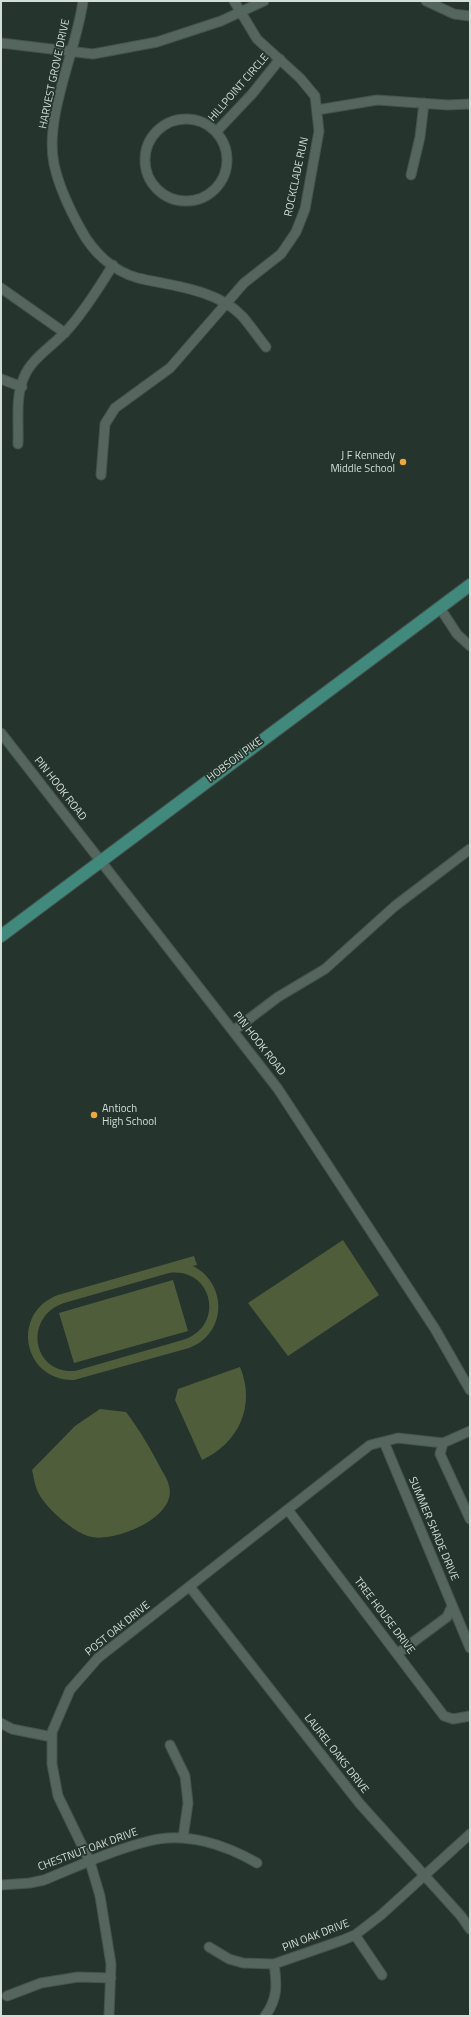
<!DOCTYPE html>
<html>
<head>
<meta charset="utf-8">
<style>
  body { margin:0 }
  #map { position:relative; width:471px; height:2017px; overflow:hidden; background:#25352e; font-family:"Titillium Web",sans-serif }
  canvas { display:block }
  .frame { position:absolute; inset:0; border:2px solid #d4ded9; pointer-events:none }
</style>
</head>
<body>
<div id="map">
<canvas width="471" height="2017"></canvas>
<div class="frame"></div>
</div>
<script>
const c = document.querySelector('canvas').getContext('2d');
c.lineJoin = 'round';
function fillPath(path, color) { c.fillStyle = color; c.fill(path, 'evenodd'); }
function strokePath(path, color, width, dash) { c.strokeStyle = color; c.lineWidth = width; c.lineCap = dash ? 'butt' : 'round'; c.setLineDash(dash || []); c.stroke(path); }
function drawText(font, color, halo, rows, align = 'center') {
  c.font = font + ' "Titillium Web",sans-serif'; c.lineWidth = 3.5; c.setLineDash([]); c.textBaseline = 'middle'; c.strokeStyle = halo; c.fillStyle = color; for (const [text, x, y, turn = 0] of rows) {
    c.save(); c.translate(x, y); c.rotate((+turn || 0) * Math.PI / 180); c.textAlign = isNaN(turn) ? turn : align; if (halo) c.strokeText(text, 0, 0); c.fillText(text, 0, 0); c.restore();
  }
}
fillPath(new Path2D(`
  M343 1240 379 1295 288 1356 248 1303Z
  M194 1256 197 1265 193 1266C228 1284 227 1334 189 1348L74 1380C23 1381 10 1313 58 1295ZM169 1273C211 1267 226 1323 186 1339L75 1371C32 1374 23 1317 64 1303Z
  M173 1280 188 1331 74 1363 59 1313Z
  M240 1367C256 1405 239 1443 202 1460L175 1400 178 1389Z
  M100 1409 126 1412C141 1432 150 1448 161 1469 164 1474 168 1480 169 1486 178 1517 116 1542 92 1537 75 1534 47 1509 39 1494 35 1487 34 1478 32 1470L75 1426Z`), '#4f5d3b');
const minor = new Path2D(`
  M83 1C77 49 44 116 54 164 59 187 69 208 80 228 92 251 112 271 138 278 172 286 216 289 242 316 250 325 258 337 266 347
  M426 1 454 14 470 16
  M1 43 93 54 157 42 221 21 264 1
  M317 110 377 100 448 105 470 104
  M145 160a41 41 0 1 1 82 0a41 41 0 1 1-82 0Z
  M216 132 252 94 280 59
  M411 175 420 137 424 103
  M1 288 65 333
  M1 379 22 387
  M18 444C19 423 15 397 24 377 32 357 56 344 69 328 86 309 99 287 113 265
  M101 475 105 424 115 408 170 368 244 283 281 254 296 232 305 209 319 131 315 96 300 78 257 39 234 1
  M440 608 457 634 470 646
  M1 733 278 1089 435 1329 470 1390
  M233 1031 278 997 325 969 395 906 470 849
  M384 1442 470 1648
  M443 1443 440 1454 470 1519
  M288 1510 444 1716 453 1719 470 1716
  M190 1587 360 1804 461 1916 470 1929
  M397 1654 447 1617 452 1606
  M1 1723 12 1729 52 1737
  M170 1745 185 1776 188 1803 183 1838
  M1 1885 30 1883 44 1880C78 1866 113 1850 149 1841 185 1831 226 1845 257 1863
  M355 1935 382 1975
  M209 1947 229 1959 243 1963 274 1964 343 1940 355 1935 381 1915 470 1834
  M7 1996 41 1983 78 1977 111 1978
  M109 2016 111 1964 100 1896 90 1862 58 1796 52 1764V1732L70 1690 98 1658 370 1445 398 1438 443 1443 470 1431
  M265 2016C278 1999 277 1984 274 1964`);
const major = new Path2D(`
  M1 936 470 585`);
strokePath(minor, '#45534d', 11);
strokePath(major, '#45534d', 14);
strokePath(minor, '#55665e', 9);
strokePath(major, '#42897d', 12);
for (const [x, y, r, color] of [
  [403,462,4,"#f0a63f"],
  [94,1115,4,"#f0a63f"]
]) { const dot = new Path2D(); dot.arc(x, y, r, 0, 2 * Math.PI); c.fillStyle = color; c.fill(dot); strokePath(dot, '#25352e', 1.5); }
drawText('11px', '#d4ded9', '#25352e', [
  ["HARVEST GROVE DRIVE",55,74,-78],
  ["HILLPOINT CIRCLE",239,88,-49],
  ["ROCKCLADE RUN",297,177,-78],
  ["HOBSON PIKE",235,760,-37],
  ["PIN HOOK ROAD",60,789,52],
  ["PIN HOOK ROAD",259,1044,52],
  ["SUMMER SHADE DRIVE",433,1529,67],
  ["TREE HOUSE DRIVE",384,1616,53],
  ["POST OAK DRIVE",118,1629,-39],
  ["LAUREL OAKS DRIVE",336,1754,52],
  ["CHESTNUT OAK DRIVE",88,1850,-20],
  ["PIN OAK DRIVE",316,1936,-21]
]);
drawText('11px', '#d4ded9', '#25352e', [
  ["J F Kennedy",395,456],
  ["Middle School",395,469],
  ["Antioch",102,1109,"left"],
  ["High School",102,1122,"left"]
], 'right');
</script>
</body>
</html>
